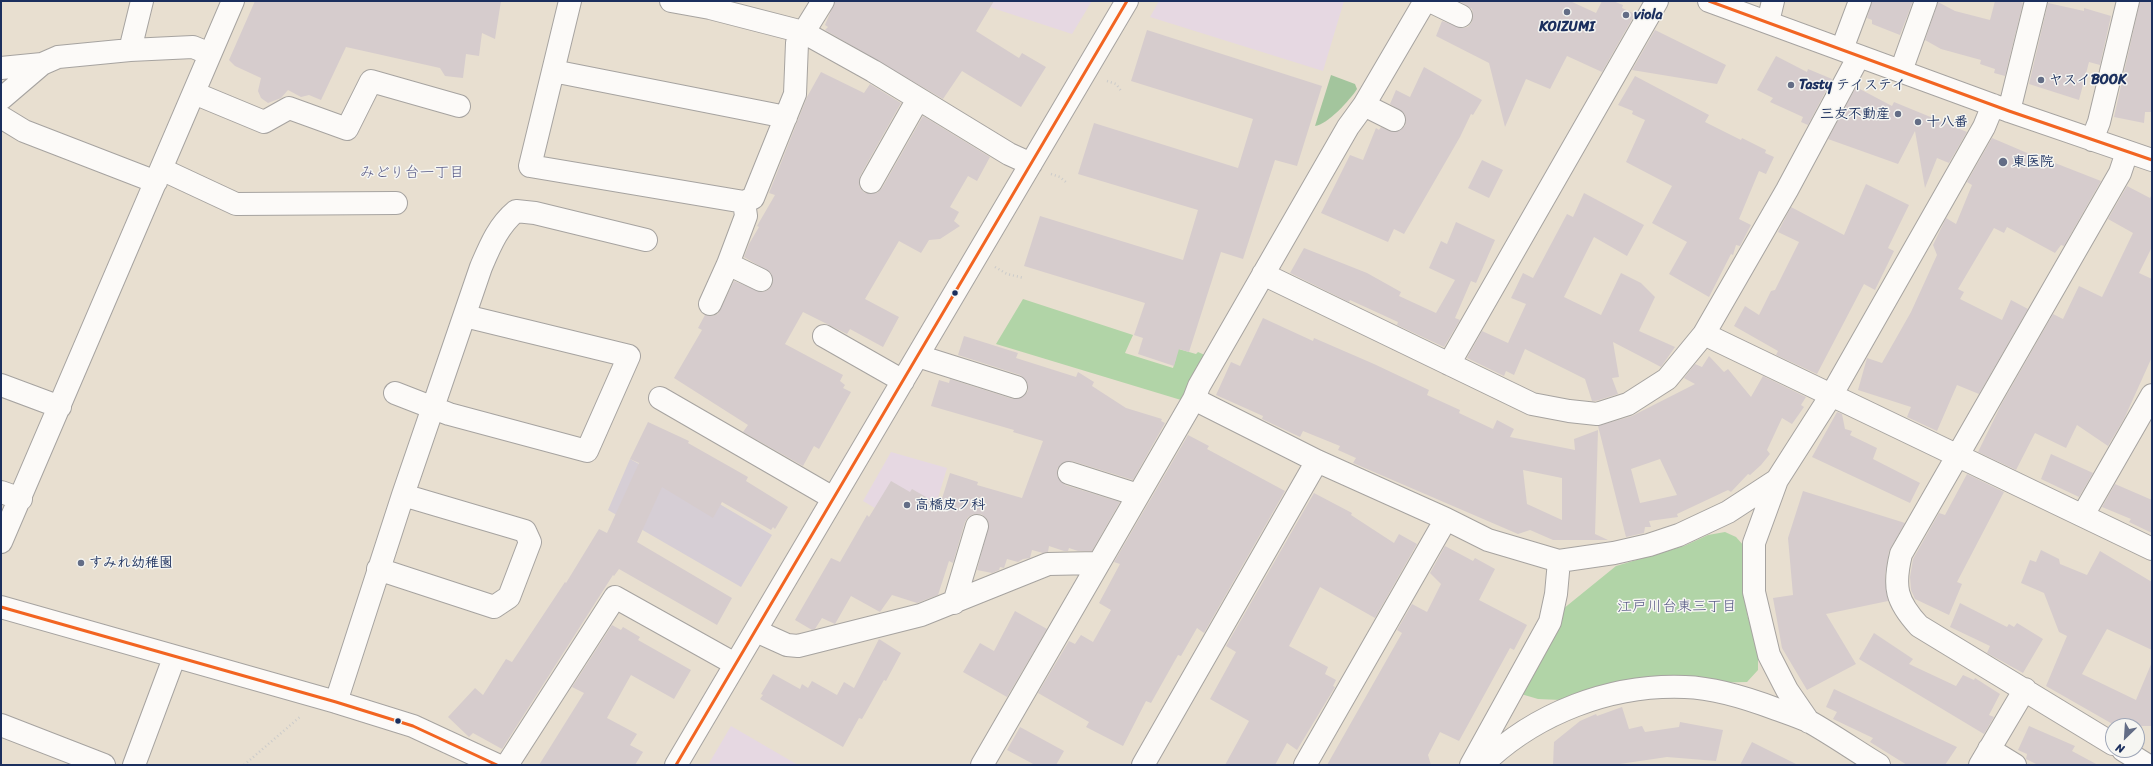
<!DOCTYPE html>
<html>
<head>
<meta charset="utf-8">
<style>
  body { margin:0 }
  #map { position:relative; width:2153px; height:766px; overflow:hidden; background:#e8dfd0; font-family:Sriracha,sans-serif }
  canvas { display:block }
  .frame { position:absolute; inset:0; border:2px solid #1b2f5e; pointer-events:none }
  .north { position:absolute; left:2105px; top:718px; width:40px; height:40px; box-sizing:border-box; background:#f6f6f2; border:1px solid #9ea6b7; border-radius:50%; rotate:205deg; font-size:11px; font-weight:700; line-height:16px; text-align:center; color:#1b2f5e }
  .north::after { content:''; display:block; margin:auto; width:14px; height:18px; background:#636d86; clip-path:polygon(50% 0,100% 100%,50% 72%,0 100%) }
</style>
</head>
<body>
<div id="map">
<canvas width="2153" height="766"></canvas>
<div class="frame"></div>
<div class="north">N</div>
</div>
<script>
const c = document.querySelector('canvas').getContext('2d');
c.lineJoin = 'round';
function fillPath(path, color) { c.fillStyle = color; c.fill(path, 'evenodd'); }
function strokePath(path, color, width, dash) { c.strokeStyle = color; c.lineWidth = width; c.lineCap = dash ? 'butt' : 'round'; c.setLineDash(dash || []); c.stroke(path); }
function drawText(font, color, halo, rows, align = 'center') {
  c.font = font + ' Sriracha,"Klee One",sans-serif'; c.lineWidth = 3; c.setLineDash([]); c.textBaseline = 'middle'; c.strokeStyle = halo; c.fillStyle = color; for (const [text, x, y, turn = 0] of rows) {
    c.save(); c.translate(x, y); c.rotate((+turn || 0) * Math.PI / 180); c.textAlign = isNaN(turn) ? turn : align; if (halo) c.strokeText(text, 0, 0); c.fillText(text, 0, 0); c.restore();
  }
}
fillPath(new Path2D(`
  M971 1H1092L1072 34Z
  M1159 1H1344L1323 71 1150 17Z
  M891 452 947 468 926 538 863 501Z
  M731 726 798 765H708Z`), '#e6d8e2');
fillPath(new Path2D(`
  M630 459 671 482 674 477 772 535 741 587 608 510Z`), '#d6ced5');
fillPath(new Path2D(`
  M1023 299 1133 335 1125 353 1173 368 1176 358 1175 348 1196 354 1198 352 1207 356 1181 400 996 344Z
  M1725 532 1736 537 1744 546 1747 614 1758 649V670L1747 682 1704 683 1646 680 1614 682 1561 700 1538 699 1521 694 1563 609 1616 566 1684 546 1708 535Z`), '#b1d4a7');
fillPath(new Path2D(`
  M1331 75 1355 84 1357 89C1351 99 1327 125 1315 126Z`), '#a3c59d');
fillPath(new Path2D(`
  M255 1H501L495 39 482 33 479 56 466 54 463 78 445 76 440 68 346 47 321 100 309 95 301 97 288 90 281 98 268 103 261 98 258 91 261 78 235 66 229 60Z
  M835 1H994L976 31 1019 58 1022 53 1046 67 1021 107 962 71 943 99 825 30 828 27 825 25Z
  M1459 1H1570L1596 13 1602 1H1613L1623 5 1622 8 1635 14 1602 72 1567 56 1550 89 1526 79 1505 127 1489 63 1436 36 1442 21 1462 28 1468 27 1472 22 1473 15 1472 9Z
  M1872 1H1913L1900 35 1872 24V20L1867 18Z
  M1995 1H2017L2023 3 2005 76 1994 73 1995 69 1980 64 1981 60 1941 49 1925 40 1938 2 1955 11 1990 20Z
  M2140 1H2152V112H2145L2144 123 2114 117Z
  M2048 3 2084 11V8L2111 16 2100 65 2089 62 2079 100 2029 84Z
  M1147 30 1322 86 1297 166 1275 160 1243 259 1221 252 1189 352 1179 349 1174 366 1138 354 1143 338 1134 335 1145 303 1024 266 1040 216 1183 260 1198 210 1078 174 1094 123 1238 168 1253 119 1131 81Z
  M1655 30 1726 65 1717 84 1632 70Z
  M1776 56 1807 72 1808 69 1832 79 1808 125 1801 122 1803 117 1770 102 1773 98 1757 90Z
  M1424 67 1482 100 1473 115 1471 114 1460 137 1404 234 1394 229 1388 242 1321 213 1350 155 1363 160 1376 128 1379 130 1381 127 1395 132 1405 126 1406 120 1404 113 1390 104 1396 90 1410 97Z
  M821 72 864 93 870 84 901 103 860 176 859 182 860 188 865 193H877L882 188 923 116 990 157 977 181 968 176 950 207 959 212 954 221 960 226 940 239 929 240 921 253 899 241 865 299 899 317 883 347 850 329 847 334 803 312 785 344 843 375 840 381 845 385 843 388 851 392 819 449 814 446 803 466 743 432 748 425 674 378 702 330 698 328 705 315 712 316 718 314 734 281 762 292 768 290 772 285 773 279 771 273 744 257 749 244 759 227 757 226 775 195 769 193 807 97Z
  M1635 76 1709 115 1705 122 1741 140 1742 138 1766 150 1765 153 1774 157 1766 174 1759 171 1739 219 1751 225 1740 246 1736 245 1733 255 1731 254 1709 297 1669 274 1687 242 1652 223 1672 186 1626 162 1645 120 1632 114 1633 111 1618 105Z
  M1856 87 1892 106 1894 102 1967 132 1949 163 1937 158 1925 188 1915 131 1898 164 1828 139Z
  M1992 138 2032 155V154L2101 181 2064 246 2061 245 2055 253 2007 227 2004 233 1994 228 1958 289 1964 292 1960 299 2002 320 2011 300 2028 309 1979 394 1957 385 1937 431 1907 417 1911 407 1858 390 1867 358 1882 363 1911 312 1937 255 1933 245 1946 218 1956 224 1972 185 1967 182Z
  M1482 160 1503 170 1489 198 1468 188Z
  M1866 184 1909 205 1888 248 1894 251 1875 290 1864 284 1817 374 1776 355 1778 351 1734 326 1745 306 1759 315 1771 291 1775 290 1799 242 1778 232 1791 207 1844 235Z
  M2127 186 2150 198 2152 194V247L2139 273 2152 279V357L2124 419 2108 446 2077 425 2066 448 2035 433 2016 470 1978 452 2001 405 2053 314 2063 319 2079 286 2102 297 2133 233 2108 219Z
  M1584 193 1644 225 1627 256 1594 237 1564 297 1601 315 1621 273 1641 283 1655 297 1639 331 1675 347 1661 367 1613 342 1619 377 1612 378 1618 394 1596 401H1592L1585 379 1525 349 1514 375 1506 371 1504 376 1467 358 1482 331 1508 343 1526 304 1511 298 1523 273 1533 278 1567 214 1573 217Z
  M1456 222 1495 240 1476 283 1471 281 1455 318 1460 320 1444 347 1397 325 1398 322 1350 300 1349 302 1290 273 1304 248 1367 273 1401 292 1399 296 1436 313 1455 280 1429 268 1441 241 1447 244Z
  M1263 318 1313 341 1314 338 1374 364 1429 390 1427 395 1460 410 1459 413 1493 429 1497 420 1514 429 1510 437 1575 450 1574 439 1598 430 1595 534 1608 540H1553L1530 530 1518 534 1353 463 1356 458 1338 450 1340 446 1303 431 1300 437 1262 419 1263 416 1216 395 1231 362 1240 366ZM1523 470 1562 478V520L1527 504Z
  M964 336 1018 353 1016 358 1076 377 1078 372 1094 382 1092 386 1126 408 1162 419 1161 421 1165 423 1133 480 1072 461 1061 464 1057 469V476L1065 485 1120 502 1092 551H1078L1069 548 1068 551H1064L1049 546 1048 552 1043 553 1032 550 1030 558 1023 559 1018 562 1007 559 1004 568 1000 567 999 570 992 573 977 570 989 524 986 518 981 514H974L968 517 965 522 953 563 949 561 938 595 917 603 892 595 880 612 851 596 835 624 822 618 815 629 812 630 795 620 831 558 840 562 867 515 869 517 891 481 910 492 912 489 940 505 950 473 978 482 977 485 1022 498 1043 441 1013 432 1014 430 931 406 939 380 949 383 950 379 1013 399 1024 396 1028 391V384L1020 375 958 355Z
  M1709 356 1724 372 1728 369 1751 397 1763 376 1806 397 1801 405 1804 407 1792 424 1782 418 1767 450 1770 454 1761 465 1750 475 1748 474 1731 492 1728 490 1677 514 1678 517 1649 521 1651 527H1645L1644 533 1626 537 1598 426 1632 416 1695 384 1684 378 1695 364 1702 367ZM1660 459 1677 495 1640 503 1631 469Z
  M1837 412 1842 414 1845 429 1852 431 1850 435 1877 448 1873 459 1920 483 1910 503 1812 457Z
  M648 422 689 441 688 443 748 477 746 481 788 507 775 529 773 527 771 530 722 502 713 518 662 487 637 542 732 598 717 625 619 569 614 576 613 575 502 749 473 733 469 737 448 717 475 688 483 695 506 659 512 662 565 582 566 583 599 529 607 533 639 463 630 459Z
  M1188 435 1209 446 1207 449 1285 491 1204 633 1197 628 1181 656 1178 655 1151 703 1146 701 1123 746 1086 727 1089 722 1038 693 1069 641 1075 644 1081 635 1093 642 1111 610 1099 603 1120 564 1114 562Z
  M2051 454 2093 473 2079 497 2041 479Z
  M1967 474 2004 492 1957 582 1962 584 1949 615 1915 599 1911 590 1910 577 1913 559 1939 513 1945 515Z
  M2115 484 2152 500V533L2129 522 2131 519 2102 507Z
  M1803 491 1905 523 1889 551 1885 576 1888 601 1826 614 1856 664 1807 690 1782 648 1773 598 1793 595 1788 538Z
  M1314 493 1352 513 1351 515 1394 543 1399 534 1417 544 1375 618 1320 587 1289 646 1328 667 1325 674 1336 680 1333 686 1335 687 1297 750 1287 743 1275 765H1225L1249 721 1210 699 1236 652 1226 646Z
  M1445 546 1473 561 1475 558 1495 569 1479 600 1527 625 1514 650 1510 648 1459 741 1440 732 1428 755 1431 765H1327L1402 633 1397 630 1412 604 1427 612 1441 584 1430 573Z
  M2041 550 2059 559 2060 564 2087 575 2100 551 2152 582V650L2107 629 2082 674 2136 700 2152 662V726H2116L2046 686 2067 636 2059 632 2044 593 2021 583 2030 560 2036 562Z
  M1960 603 2007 627 2009 624 2014 627 2017 623 2043 639 2023 673 1987 653 1990 646 1950 627Z
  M1015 611 1047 629 1007 697 963 672 980 643 994 651Z
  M612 625 621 630 623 627 640 637 638 640 691 670 674 699 631 675 607 718 637 734 630 745 643 752 635 765H539L584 693 572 687Z
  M1874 633 1913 659 1909 664 1956 686 1963 675 1974 680 1975 678 2000 694 1989 715 1994 717 1984 734 1859 659Z
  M879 639 901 653 886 681 884 680 862 719 859 718 843 747 760 699 763 695 761 694 773 674 800 689 802 684 808 688 812 681 837 695 844 682 854 688Z
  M1834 689 1957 747 1945 765H1907L1870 742 1873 738 1833 719 1837 712 1826 707Z
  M1622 707 1629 729 1642 726 1645 732 1679 727 1680 722 1723 730 1716 761 1667 757 1613 765H1553L1554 742 1580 721 1596 714 1597 716Z
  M2029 726 2075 746 2072 751 2098 765H2038L2026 759 2027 754 2018 750Z
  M1020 727 1064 751 1056 765H1035L1007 750Z
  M1752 742 1798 765H1740Z`), '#d6cccd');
const minor = new Path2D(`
  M570 1 530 166 744 202 753 198 795 94 797 43 823 1
  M671 1 710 8 803 32 873 71 1009 154 1031 164
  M1430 1 1461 16
  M1709 1 2009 111 2152 160
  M1768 22 1773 1
  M1842 49 1860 1
  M130 50 142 1
  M1 68 42 64
  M553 71 786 117
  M1901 71 1926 1
  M194 93 264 122 289 108 347 129 371 81 459 106
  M1 99 42 64 58 57 130 50 193 47 210 54
  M1364 105 1394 120
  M2009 111 2036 1
  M1 117 24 131 156 182
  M2092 140 2099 122 2128 1
  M161 169 236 204 396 203
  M871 182 918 99
  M728 264 761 280
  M1263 274 1532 404 1569 411 1597 414 1628 404 1667 379 1704 334 1787 190 1859 56
  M710 304 728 264 746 216 744 202
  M1704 334 2152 549
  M824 336 903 381
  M918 356 1016 387
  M1449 364 1657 1
  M1 385 60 407
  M395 393 449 414 587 451 629 356 465 316
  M660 398 833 498
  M1194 399 1317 461 1446 519 1488 540 1559 561 1614 553 1649 545 1679 535 1728 512 1777 480
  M1069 473 1138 495
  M1 492 21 499
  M2083 515 2152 395
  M1 542 233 1
  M378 569 494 607 509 597 530 542 525 531 403 495
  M954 603 977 526
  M1 607 336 702 413 726 497 765
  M756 631 787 645 798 646 921 615 1048 564 1098 563
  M336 702 403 495 481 267C490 246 498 226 516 211L535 213 646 240
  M1809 722 1787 690 1769 655 1754 592V543L1777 480 1832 394 1984 127 1993 105
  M1 725 104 765
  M2113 744 1919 626C1896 601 1893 587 1901 554L2120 173 2127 152
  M1989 749 2015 765
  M2123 750 2147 765
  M134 765 174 658
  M507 765 615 597 735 664
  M676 765 1127 1
  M982 765 1194 399 1199 386 1348 127 1364 105 1425 1
  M1143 765 1317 461
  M1305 765 1446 519
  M1471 765 1550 622 1556 594 1559 561
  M1482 765C1535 713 1611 684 1685 687 1716 688 1747 698 1776 709 1787 713 1799 717 1810 722 1833 735 1856 751 1879 765
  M1980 765 2025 689`);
strokePath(minor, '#a6a3a0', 24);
strokePath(new Path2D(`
  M1107 81 1116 84 1122 92
  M1051 174 1060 177 1067 183
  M995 267 1007 274 1024 278
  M244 765 301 716`), '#cbcbca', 2.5, [1, 3]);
strokePath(minor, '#fcfaf8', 22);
strokePath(new Path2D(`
  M1709 1 2009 111 2152 160
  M1 607 336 702 413 726 497 765
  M676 765 1127 1`), '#f26522', 3);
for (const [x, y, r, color] of [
  [1567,12,4,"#636d86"],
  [1626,15,4,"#636d86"],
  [2041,80,4,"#636d86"],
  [1791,85,4,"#636d86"],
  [1898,114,4,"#636d86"],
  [1918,122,4,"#636d86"],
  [2003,162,5,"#636d86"],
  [955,293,3.5,"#1b2f5e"],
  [907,505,4,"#636d86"],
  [81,563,4,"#636d86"],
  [398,721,3.5,"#1b2f5e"]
]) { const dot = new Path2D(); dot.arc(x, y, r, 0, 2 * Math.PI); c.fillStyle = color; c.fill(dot); strokePath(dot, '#f6f6f2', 1.5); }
drawText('bold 14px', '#1b2f5e', '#f6f6f2', [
  ["viola",1634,15],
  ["KOIZUMI",1567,27,"center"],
  ["ヤスイBOOK",2049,80],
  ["Tasty テイステイ",1799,85],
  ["三友不動産",1890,114,"right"],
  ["十八番",1926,122],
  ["東医院",2012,162],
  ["高橋皮フ科",915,505],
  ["すみれ幼稚園",89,563]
], 'left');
drawText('15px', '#5a5c88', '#f6f6f2', [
  ["みどり台一丁目",412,173],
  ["江戸川台東三丁目",1677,607]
]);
</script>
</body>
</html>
